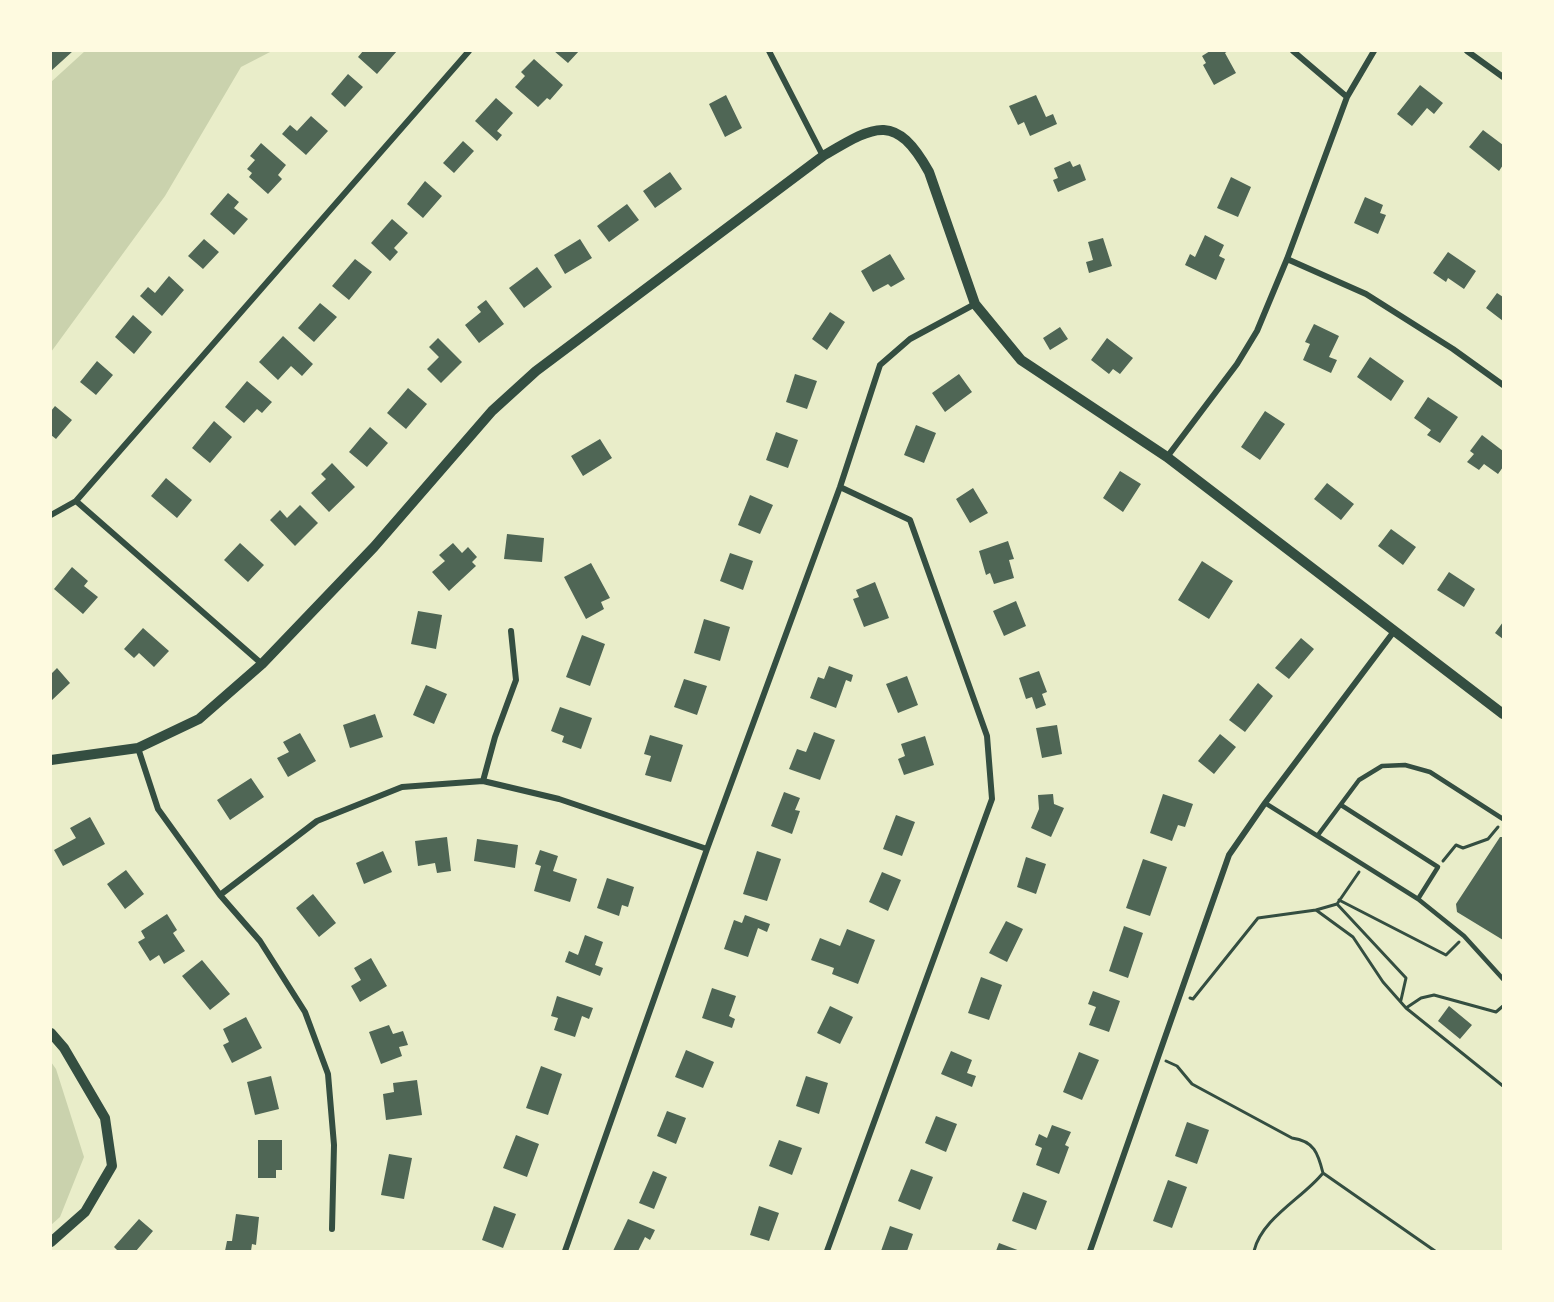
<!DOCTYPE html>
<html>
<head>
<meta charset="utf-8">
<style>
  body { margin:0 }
  #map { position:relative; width:1554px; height:1302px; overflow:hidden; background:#e9edc9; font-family:"Work Sans",sans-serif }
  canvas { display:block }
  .frame { position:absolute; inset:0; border:52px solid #fefae0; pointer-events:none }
</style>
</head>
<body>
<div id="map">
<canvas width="1554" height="1302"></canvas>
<div class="frame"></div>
</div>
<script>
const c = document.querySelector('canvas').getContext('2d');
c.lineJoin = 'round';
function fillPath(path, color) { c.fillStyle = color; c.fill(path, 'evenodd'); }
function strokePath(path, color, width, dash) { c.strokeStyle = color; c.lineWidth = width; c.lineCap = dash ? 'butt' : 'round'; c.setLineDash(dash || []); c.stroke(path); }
fillPath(new Path2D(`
  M85 51H272L241 67 165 196 51 352V82Z
  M51 1062 56 1069 84 1157 60 1217 51 1225Z`), '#cad2ad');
fillPath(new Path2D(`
  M51 51H73L51 71Z
  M363 51H397L377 74 358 57Z
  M554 51H579L568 63Z
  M1210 51H1228L1225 53 1236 73 1214 85 1203 65 1206 63 1202 56Z
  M534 59 563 85 550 100 547 98 538 107 515 87 525 76 521 72Z
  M348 74 363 87 345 107 331 94Z
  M1420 85 1443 103 1434 114 1427 108 1412 126 1397 114Z
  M726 95 742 128 725 137 709 104Z
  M1036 95 1046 117 1053 114 1057 124 1030 136 1024 122 1018 125 1009 106Z
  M496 98 513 113 497 131 502 135 497 141 475 121Z
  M311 116 328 131 306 155 282 134 290 125 297 131Z
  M1483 130 1503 145V165L1499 171 1469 147Z
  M463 141 474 151 454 173 443 163Z
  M261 143 286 165 278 175 282 179 268 194 249 177 252 173 247 169 255 160 250 156Z
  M1070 161 1073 167 1080 164 1086 180 1058 192 1053 180 1058 178 1054 168Z
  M670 172 682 189 655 208 643 191Z
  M1231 177 1251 187 1238 217 1217 208Z
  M425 181 442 196 423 218 407 204Z
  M228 193 239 202 234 208 248 219 234 235 210 214Z
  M1365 197 1383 205 1380 213 1386 215 1378 234 1354 223Z
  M627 204 639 220 609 242 597 226Z
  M392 219 408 233 394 248 398 252 390 261 371 243Z
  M1205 235 1224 245 1219 256 1225 259 1216 280 1185 265 1190 254 1195 257Z
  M1103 238 1112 266 1089 273 1086 262 1093 260 1088 242Z
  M204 239 219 252 203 269 188 256Z
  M580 239 592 258 565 274 554 255Z
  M1448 252 1476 271 1464 289 1448 278 1446 282 1433 273Z
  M890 254 905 279 891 287 888 284 873 292 861 271Z
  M355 259 372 272 349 300 332 286Z
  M537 267 552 287 524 308 509 288Z
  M169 276 184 290 162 316 140 296 148 287 155 293Z
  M1497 293 1503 297V321L1486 308Z
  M486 300 504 324 479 343 465 325 481 312 477 307Z
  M320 303 337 317 314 342 298 328Z
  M830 312 845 322 827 350 812 339Z
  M133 315 152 332 134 354 115 337Z
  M1314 324 1339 336 1329 357 1337 360 1331 373 1303 360 1310 344 1305 342Z
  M1060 327 1068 339 1050 350 1043 338Z
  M283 336 313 364 302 376 291 366 278 380 259 362Z
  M438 338 462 362 441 383 427 369 439 357 429 347Z
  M1107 338 1133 358 1120 374 1113 369 1109 374 1091 360Z
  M1370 357 1404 381 1391 401 1357 377Z
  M97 361 113 375 96 395 80 382Z
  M795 374 817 381 807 409 786 402Z
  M959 374 972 392 945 412 932 393Z
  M247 381 272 402 262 413 257 409 244 423 225 407Z
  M408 388 427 404 406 429 387 413Z
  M1428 397 1458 417 1440 443 1427 435 1431 430 1414 418Z
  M55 406 72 420 56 439 51 435V411Z
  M1265 411 1285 424 1260 460 1241 447Z
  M214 421 232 437 210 463 192 448Z
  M916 425 936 433 924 463 904 455Z
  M370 427 388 443 367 467 349 452Z
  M776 432 798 440 788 468 766 460Z
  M1482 435 1503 451V467L1498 474 1484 464 1479 470 1467 462 1474 454 1470 451Z
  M600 439 612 458 583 476 571 456Z
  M332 463 355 487 329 512 311 493 326 479 321 474Z
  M1120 471 1141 484 1123 512 1103 498Z
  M166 478 192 500 177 518 151 496Z
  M1327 483 1354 504 1341 520 1314 499Z
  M973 488 988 513 970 523 956 499Z
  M750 495 773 505 760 534 738 525Z
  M300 505 318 523 295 546 270 520 280 510 287 518Z
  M1391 529 1416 547 1403 565 1378 546Z
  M507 534 544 538 542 562 504 559Z
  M1008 541 1014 559 1009 560 1014 578 994 584 990 573 986 575 979 551Z
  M240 543 264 565 248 582 224 560Z
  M453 543 462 553 468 547 477 557 472 562 476 566 449 591 432 572 445 561 439 555Z
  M730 553 753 561 743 590 720 581Z
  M1202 561 1233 581 1209 619 1178 600Z
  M591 563 610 598 601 602 604 609 586 619 564 577Z
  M72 567 88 581 84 586 98 597 83 614 54 589Z
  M1449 572 1475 589 1464 607 1437 590Z
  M875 582 889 618 864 627 853 599 859 597 856 590Z
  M1016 601 1026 626 1004 636 993 611Z
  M418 611 442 615 436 649 411 644Z
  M704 619 730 627 720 661 694 653Z
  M1503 622V639L1495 633Z
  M143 628 169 651 154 667 139 653 134 658 124 649Z
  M582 635 605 644 590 686 566 677Z
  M1301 638 1314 649 1289 679 1275 668Z
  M829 666 853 675 851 682 846 680 836 708 810 698 818 677 824 679Z
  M57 668 70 683 51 701V674Z
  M1039 671 1047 692 1042 694 1046 705 1036 709 1032 697 1026 699 1019 678Z
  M907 676 918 705 898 713 886 684Z
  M684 679 707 686 697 715 674 707Z
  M1258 683 1273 696 1245 732 1229 720Z
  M426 685 447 694 434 724 413 715Z
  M560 707 592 718 581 749 562 742 564 736 551 731Z
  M375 714 383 737 350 748 343 725Z
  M1057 725 1062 754 1042 758 1036 728Z
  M814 732 835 740 820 780 789 769 797 749 806 752Z
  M300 733 316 761 288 777 277 758 289 752 283 742Z
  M1220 734 1236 747 1214 774 1198 761Z
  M650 735 683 745 671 782 645 775 651 756 644 754Z
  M925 736 934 765 904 775 898 759 905 756 901 744Z
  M251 778 264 797 230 820 217 800Z
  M784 792 800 798 795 810 800 811 792 834 771 826Z
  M1053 794 1054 804 1064 808 1051 837 1031 828 1039 809 1038 795Z
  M1163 794 1193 804 1185 827 1178 825 1172 841 1150 833Z
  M896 815 915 822 902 856 883 849Z
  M90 817 105 844 63 866 54 850 76 838 70 828Z
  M447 837 451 871 437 873 435 863 418 866 415 841Z
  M1500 837H1503V940L1457 912 1456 904Z
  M477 839 518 845 515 868 474 861Z
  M540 850 558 856 553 871 577 879 570 902 534 891 541 866 535 864Z
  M383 851 392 872 364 884 356 863Z
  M757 851 781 859 767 901 743 894Z
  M1026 857 1046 864 1036 894 1017 887Z
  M1143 859 1167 867 1150 916 1126 908Z
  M126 870 144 894 125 909 107 884Z
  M882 872 901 880 888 911 869 902Z
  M607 878 634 887 628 907 622 905 619 916 597 908Z
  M313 894 336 923 319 937 296 908Z
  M167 914 177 930 173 933 185 951 164 964 159 955 150 961 138 942 145 938 141 931Z
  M745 915 770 924 767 932 758 928 748 957 724 949 734 920 742 923Z
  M1006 921 1023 929 1007 962 989 953Z
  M1124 926 1143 933 1128 978 1109 971Z
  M847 929 875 940 858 984 832 974 834 968 811 960 820 938 840 946Z
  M585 935 603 942 595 965 603 968 600 976 565 962 569 951 578 955Z
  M371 958 387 986 360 1002 351 986 361 980 354 968Z
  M202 960 230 994 210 1010 182 976Z
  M981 977 1002 985 989 1020 968 1013Z
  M712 988 736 996 729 1016 735 1019 732 1028 702 1018Z
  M1093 991 1120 1001 1109 1032 1089 1025 1096 1007 1088 1004Z
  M557 996 593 1008 589 1019 582 1016 575 1037 554 1030 558 1018 551 1016Z
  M830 1006 853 1017 840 1044 817 1033Z
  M1449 1006 1472 1025 1460 1039 1438 1021Z
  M246 1017 262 1048 232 1063 223 1045 229 1042 223 1029Z
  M389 1025 393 1034 403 1031 408 1045 399 1047 402 1056 381 1064 369 1032Z
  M686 1050 714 1062 703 1088 675 1077Z
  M951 1051 972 1060 967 1073 976 1076 972 1087 941 1074Z
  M1079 1052 1099 1060 1082 1100 1063 1092Z
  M541 1066 562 1074 548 1115 526 1108Z
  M271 1076 279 1109 255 1115 247 1082Z
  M806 1076 828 1083 819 1114 796 1106Z
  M417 1080 422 1115 386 1120 383 1094 394 1092 393 1083Z
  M667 1111 686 1118 676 1144 657 1136Z
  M936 1116 957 1124 946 1152 925 1143Z
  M1187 1122 1209 1130 1197 1164 1175 1156Z
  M1052 1125 1071 1132 1065 1145 1069 1147 1059 1174 1036 1165 1042 1148 1035 1145 1039 1134 1047 1138Z
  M516 1135 539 1144 527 1177 503 1168Z
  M258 1140H282V1170H276V1178H258Z
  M779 1140 802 1148 792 1175 769 1166Z
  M389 1154 412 1158 404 1199 381 1195Z
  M911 1169 933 1177 920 1210 898 1201Z
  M653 1171 667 1177 654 1209 639 1203Z
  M1168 1180 1187 1187 1172 1228 1153 1221Z
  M1023 1192 1047 1201 1036 1230 1012 1221Z
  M494 1206 516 1214 503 1248 482 1240Z
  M759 1206 779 1213 769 1241 750 1235Z
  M236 1214 259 1217 256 1245 252 1244 251 1251H225L227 1241H232Z
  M139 1219 153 1231 136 1251H118L114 1247Z
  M628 1219 655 1230 650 1240 645 1237 638 1251H613Z
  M890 1226 913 1234 907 1251H881Z
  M999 1243 1020 1251H996Z`), '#4f6655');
strokePath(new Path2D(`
  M1443 861 1456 845 1463 848 1488 839 1498 827
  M1339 900 1446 955 1459 942
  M1337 904 1406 978 1401 1000
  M1316 910 1337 904 1359 872
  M1190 998 1193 999 1258 918 1316 910 1353 937 1383 982 1406 1008 1503 1086
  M1406 1008 1421 998 1434 995 1496 1012 1503 1006
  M1166 1061 1177 1066 1192 1084 1292 1138C1314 1141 1318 1153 1323 1173 1303 1198 1262 1218 1254 1251
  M1323 1173 1435 1251`), '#344e41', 3);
strokePath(new Path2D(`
  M1265 803 1418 899 1464 936 1503 979
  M1341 805 1438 867 1418 899
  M1318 835 1359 780 1382 766 1405 765 1430 772 1503 819`), '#344e41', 4.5);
strokePath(new Path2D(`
  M769 51 823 156
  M1293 51 1347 97
  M1467 51 1503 77
  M1287 259 1366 294 1453 349 1503 385
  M1167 457 1237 364 1257 331 1287 259 1347 97 1374 51
  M76 501 262 664
  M51 515 76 501 469 51
  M138 748 158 809 220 895 260 941 305 1012 328 1074 334 1145 332 1229
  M483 781 495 737 516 680 511 631
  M220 895 317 821 402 787 483 781 559 799 707 849
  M565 1251 707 849 840 487 880 365 910 339 975 304
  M827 1251 992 799 987 736 910 520 840 487
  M1090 1251 1229 855 1265 803 1395 630`), '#344e41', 6);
strokePath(new Path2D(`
  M51 760 138 748 199 719 262 664 374 547 492 411 536 371 823 156C874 126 895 111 929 172L975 304 1021 360 1167 457 1503 714
  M51 1033 64 1048 105 1118 112 1166 85 1212 51 1242`), '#344e41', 10);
</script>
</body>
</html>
